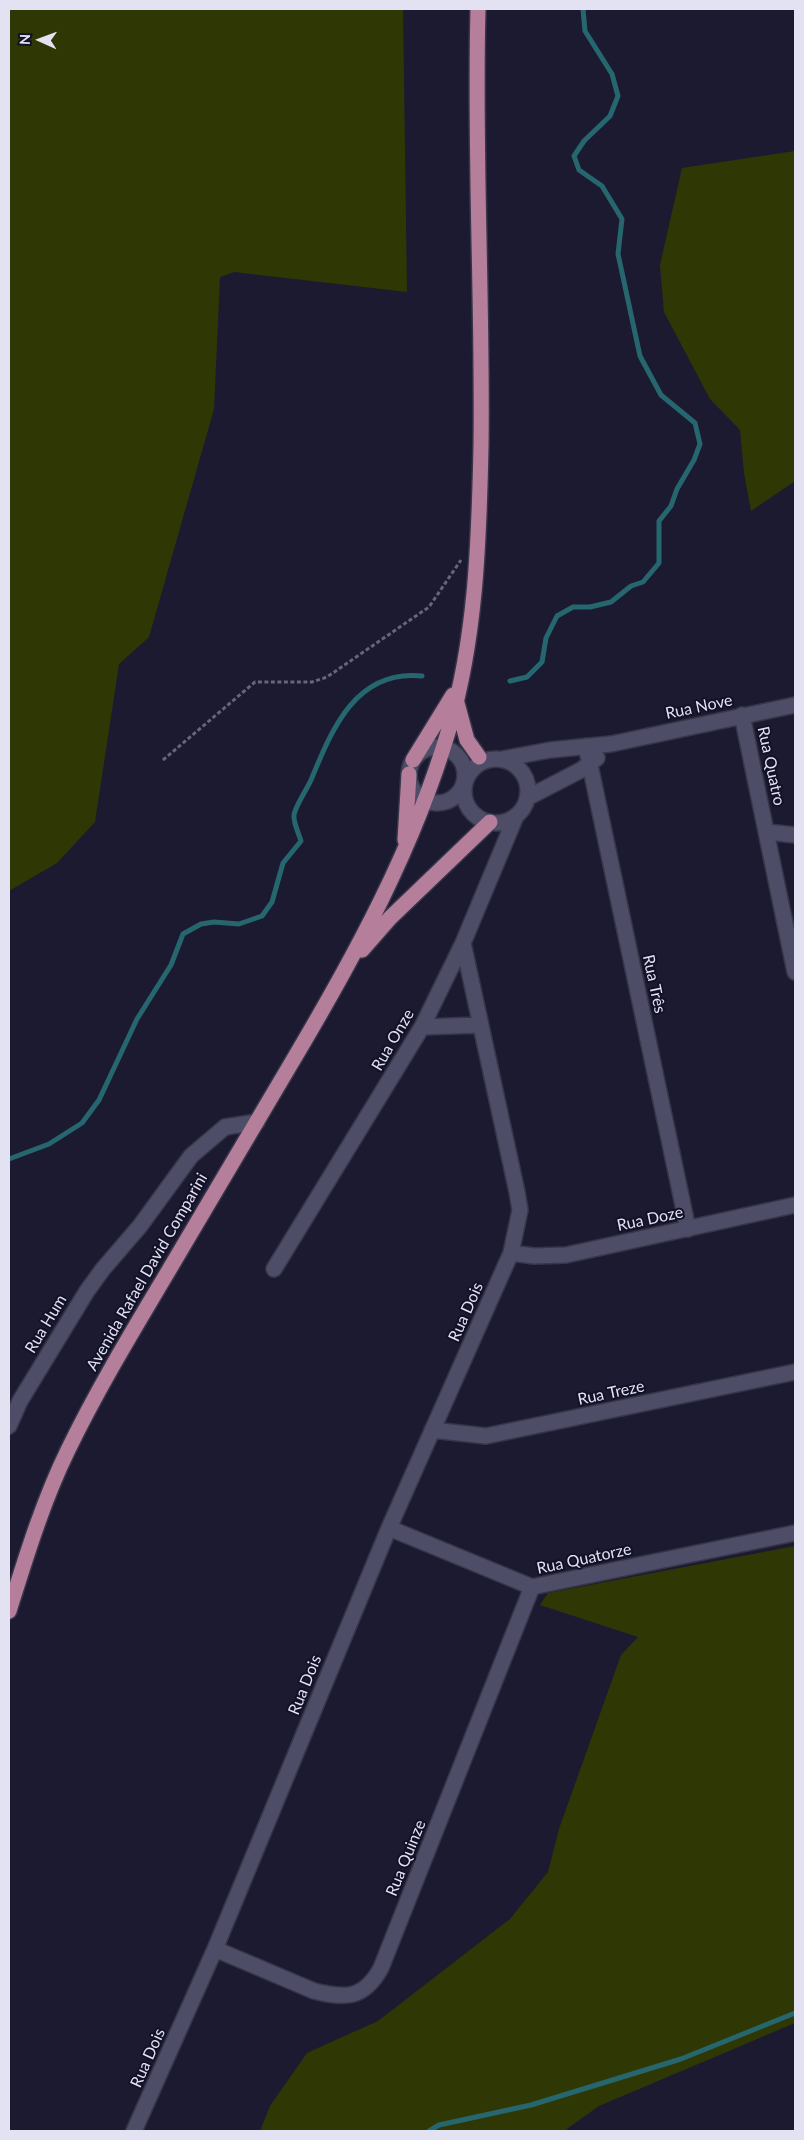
<!DOCTYPE html>
<html>
<head>
<meta charset="utf-8">
<style>
  body { margin:0 }
  #map { position:relative; width:804px; height:2140px; overflow:hidden; background:#1c1a31; font-family:Lato,sans-serif }
  canvas { display:block }
  .frame { position:absolute; inset:0; border:10px solid #e2e2f2; pointer-events:none }
  .north { position:absolute; left:15px; top:15px; width:50px; height:50px; -webkit-text-stroke:4px #131127; paint-order:stroke; rotate:272deg; font-size:14px; font-weight:700; line-height:20px; text-align:center; color:#e2e2f2 }
  .north::after { content:''; display:block; margin:auto; width:18px; height:22px; background:#e2e2f2; clip-path:polygon(50% 0,100% 100%,50% 72%,0 100%) }
</style>
</head>
<body>
<div id="map">
<canvas width="804" height="2140"></canvas>
<div class="frame"></div>
<div class="north">N</div>
</div>
<script>
const c = document.querySelector('canvas').getContext('2d');
c.lineJoin = 'round';
function fillPath(path, color) { c.fillStyle = color; c.fill(path, 'evenodd'); }
function strokePath(path, color, width, dash) { c.strokeStyle = color; c.lineWidth = width; c.lineCap = dash ? 'butt' : 'round'; c.setLineDash(dash || []); c.stroke(path); }
function drawText(font, color, halo, rows, align = 'center') {
  c.font = font + ' Lato,sans-serif'; c.lineWidth = 4; c.setLineDash([]); c.textBaseline = 'middle'; c.strokeStyle = halo; c.fillStyle = color; for (const [text, x, y, turn = 0] of rows) {
    c.save(); c.translate(x, y); c.rotate((+turn || 0) * Math.PI / 180); c.textAlign = isNaN(turn) ? turn : align; if (halo) c.strokeText(text, 0, 0); c.fillText(text, 0, 0); c.restore();
  }
}
fillPath(new Path2D(`
  M9 9H403L407 292 234 272 220 277 214 409 149 637 119 664 95 822 57 863 9 891Z
  M795 151V481L751 511 744 473 740 430 710 399 664 312 660 265 682 168Z
  M795 1546V2023L599 2106 564 2131H260L270 2106 307 2053 378 2021 510 1919 548 1872 559 1829 621 1655 638 1637 540 1605 548 1593Z`), '#2f3804');
strokePath(new Path2D(`
  M510 681 527 677 542 662 546 638 557 616 573 607H590L611 602 631 586 643 582 659 563V521L671 506 677 489 694 460 700 444 695 423 661 395 640 356 618 254 622 219 602 186 579 170 574 156 584 141 610 116 618 96 612 74 585 31 583 9
  M9 1159 49 1144 82 1123 99 1100 137 1019 171 965 183 934 201 924 214 922 239 924 262 916 272 902 283 863 301 841C299 834 293 822 294 815 295 807 307 789 311 780 332 729 356 669 422 676
  M429 2131 439 2125 531 2105 681 2059 795 2013`), '#26676f', 5);
const minor = new Path2D(`
  M742 715 795 972
  M586 746 688 1229
  M409 775a28 28 0 1 1 56 0a28 28 0 1 1-56 0Z
  M502 759 550 750 611 744 795 705
  M464 791a32 32 0 1 1 64 0a32 32 0 1 1-64 0Z
  M527 798 581 770 597 758
  M767 832 795 835
  M422 1027 481 1025
  M511 1253 534 1256 566 1255 795 1205
  M274 1269 422 1027 463 943 516 816
  M9 1426 20 1401 87 1291 103 1269 140 1226 191 1156 225 1127 257 1122
  M432 1430 486 1436 795 1372
  M389 1528 532 1587 795 1533
  M215 1949 314 1991C345 1999 364 1999 381 1968L532 1587
  M134 2131 215 1949 389 1528 511 1253 520 1210 517 1192 463 943`);
const major = new Path2D(`
  M457 703 467 740 479 757
  M413 760 453 695
  M405 840 409 774
  M362 950 390 918 490 822
  M9 1611C26 1557 43 1501 68 1450 98 1388 134 1329 169 1270 210 1201 251 1132 292 1062 355 956 414 848 449 729 476 638 479 541 481 447 483 301 474 155 478 9`);
strokePath(minor, '#373648', 18);
strokePath(major, '#373648', 18);
strokePath(new Path2D(`
  M163 760 255 682H312L327 677 429 607 461 560`), '#666579', 3, [4, 2.5]);
strokePath(minor, '#4e4d67', 15);
strokePath(major, '#b57e9a', 15);
drawText('16px', '#e2e2f2', '#131127', [
  ["Rua Nove",699,707,-12],
  ["Rua Quatro",771,766,78],
  ["Rua Três",654,984,78],
  ["Rua Onze",393,1040,-60],
  ["Rua Doze",650,1219,-12],
  ["Avenida Rafael David Comparini",147,1272,-60],
  ["Rua Dois",466,1312,-66],
  ["Rua Hum",46,1324,-59],
  ["Rua Treze",611,1393,-12],
  ["Rua Quatorze",584,1559,-12],
  ["Rua Dois",305,1685,-68],
  ["Rua Quinze",406,1858,-68],
  ["Rua Dois",148,2058,-66]
]);
</script>
</body>
</html>
